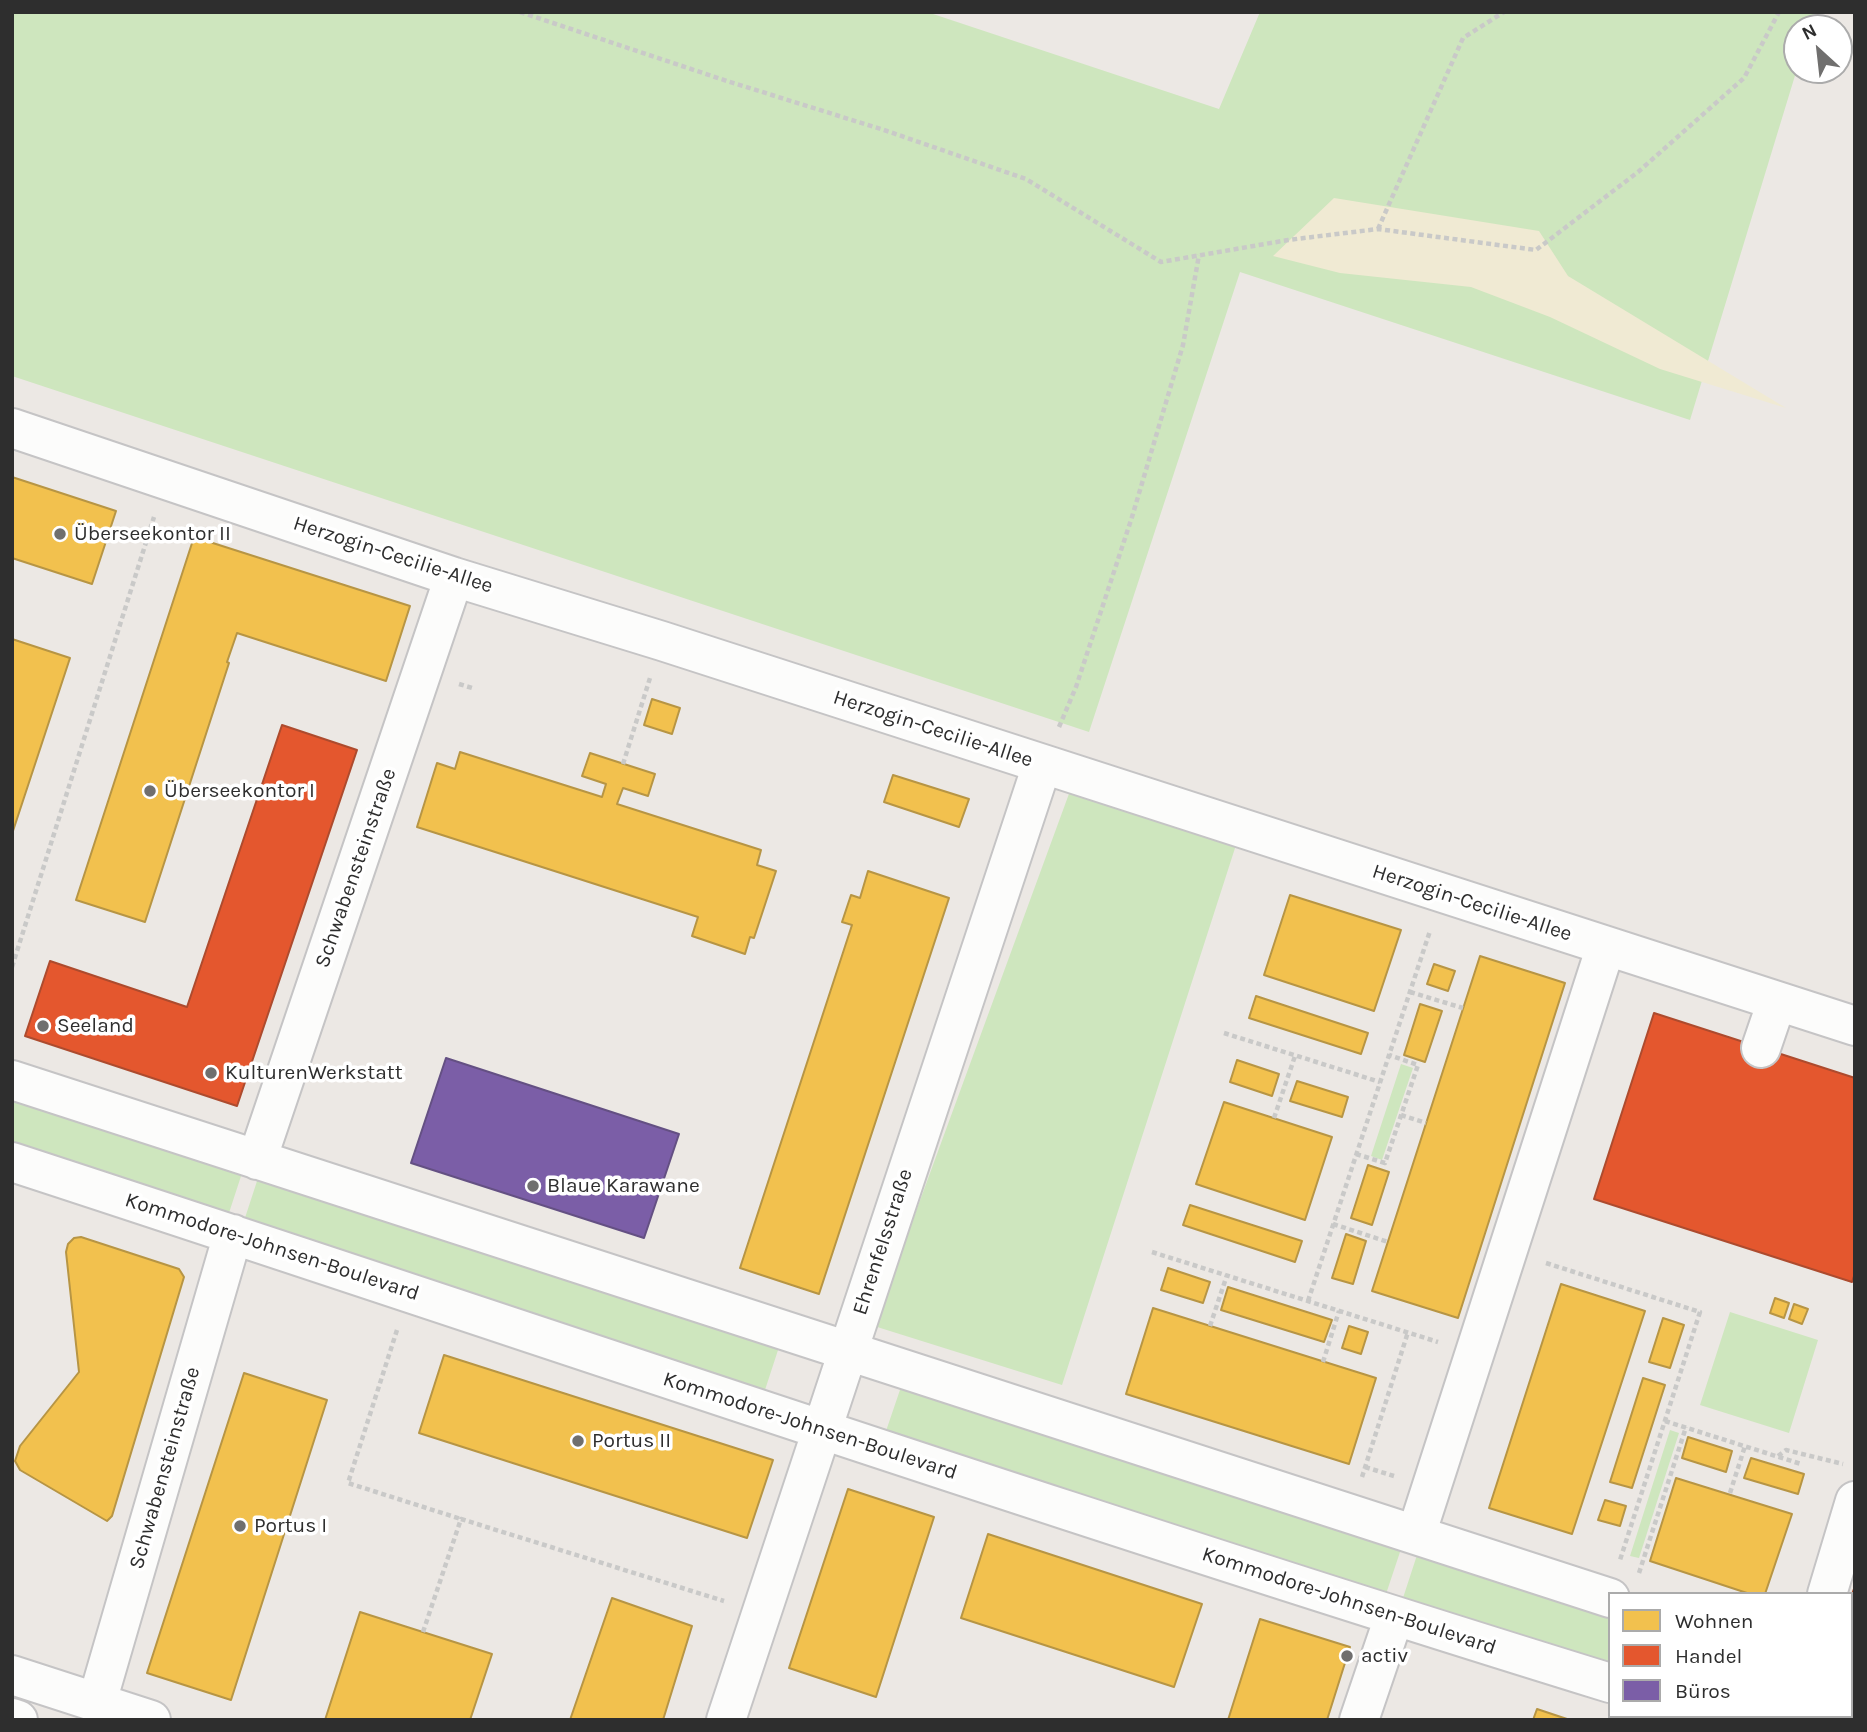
<!DOCTYPE html>
<html>
<head>
<meta charset="utf-8">
<style>
  body { margin:0 }
  #map { position:relative; width:1867px; height:1732px; overflow:hidden; background:#ece8e4; font-family:Karla,sans-serif }
  canvas { display:block }
  .frame { position:absolute; inset:0; border:14px solid #2e2e2e; pointer-events:none }
  .legend { position:absolute; left:1608px; top:1592px; width:245px; height:126px; box-sizing:border-box; background:#fff; border:2px solid #ababab; margin:0; padding:9px 12px; list-style:none; font-size:21px; color:#2e2e2e }
  .legend li { display:flex; align-items:center; gap:14px; height:35px }
  .legend b { width:35px; border:2px solid #ababab }
  .north { position:absolute; left:1783px; top:14px; width:70px; height:70px; box-sizing:border-box; background:#fff; border:2px solid #ababab; border-radius:50%; rotate:333deg; font-size:19px; font-weight:700; line-height:28px; text-align:center; color:#2e2e2e }
  .north::after { content:''; display:block; margin:auto; width:24px; height:32px; background:#706f6e; clip-path:polygon(50% 0,100% 100%,50% 72%,0 100%) }
</style>
</head>
<body>
<div id="map">
<canvas width="1867" height="1732"></canvas>
<div class="frame"></div>
<ul class="legend">
<li><b style="height:19px;background:#f2c14e"></b>Wohnen</li>
<li><b style="height:19px;background:#e4572e"></b>Handel</li>
<li><b style="height:19px;background:#7b5ea7"></b>Büros</li>
</ul>
<div class="north">N</div>
</div>
<script>
const c = document.querySelector('canvas').getContext('2d');
c.lineJoin = 'round';
function fillPath(path, color) { c.fillStyle = color; c.fill(path, 'evenodd'); }
function strokePath(path, color, width, dash) { c.strokeStyle = color; c.lineWidth = width; c.lineCap = dash ? 'butt' : 'round'; c.setLineDash(dash || []); c.stroke(path); }
function drawText(font, color, halo, rows, align = 'center') {
  c.font = font + ' Karla,sans-serif'; c.lineWidth = 7; c.setLineDash([]); c.textBaseline = 'middle'; c.strokeStyle = halo; c.fillStyle = color; for (const [text, x, y, turn = 0] of rows) {
    c.save(); c.translate(x, y); c.rotate((+turn || 0) * Math.PI / 180); c.textAlign = isNaN(turn) ? turn : align; if (halo) c.strokeText(text, 0, 0); c.fillText(text, 0, 0); c.restore();
  }
}
fillPath(new Path2D(`
  M12 12H927L1219 109 1260 12H1814L1810 28H1797V69L1690 420 1240 272 1089 732 12 376Z
  M1070 791 1236 845 1062 1385 874 1326Z
  M1401 1064 1413 1068 1382 1160 1371 1156Z
  M12 1096 243 1170 227 1219 12 1149Z
  M259 1175 780 1344 764 1393 243 1224Z
  M1730 1312 1818 1340 1789 1433 1700 1405Z
  M902 1384 1402 1546 1386 1594 886 1431Z
  M1670 1430 1679 1433 1639 1558 1630 1556Z
  M1418 1552 1610 1613V1668L1402 1601Z`), '#cee6be');
fillPath(new Path2D(`
  M1334 198 1539 231 1568 276 1786 408 1660 369 1550 317 1471 287 1340 273 1273 256Z`), '#f0ead3');
const homes = new Path2D(`
  M12 477 116 511 92 584 12 558Z
  M194 537 410 606 386 681 237 633 227 662 229 663 145 922 76 900Z
  M12 639 70 658 12 834Z
  M652 699 680 708 672 734 644 725Z
  M460 752 602 797 606 784 582 776 590 753 655 774 648 796 623 788 617 804 761 850 757 865 776 871 754 938 750 937 745 954 692 936 698 917 417 827 437 763 455 769Z
  M893 775 969 799 959 827 884 802Z
  M868 871 949 898 819 1294 740 1268 852 925 842 922 851 895 860 898Z
  M1290 895 1401 930 1374 1011 1264 975Z
  M1480 956 1565 983 1458 1318 1372 1291Z
  M1434 964 1455 971 1448 991 1427 984Z
  M1256 996 1368 1033 1361 1054 1249 1018Z
  M1420 1004 1442 1011 1425 1062 1404 1055Z
  M1237 1060 1279 1074 1272 1096 1230 1082Z
  M1297 1081 1348 1097 1342 1117 1290 1101Z
  M1224 1102 1332 1137 1305 1220 1196 1184Z
  M1368 1165 1389 1172 1372 1225 1351 1218Z
  M1190 1205 1302 1241 1295 1262 1183 1225Z
  M1346 1234 1366 1241 1353 1284 1332 1278Z
  M81 1237 179 1269 184 1277 112 1516 107 1521 20 1470 15 1461 20 1446 79 1372 66 1252 68 1244 74 1238Z
  M1168 1268 1210 1282 1203 1303 1161 1290Z
  M1561 1284 1645 1311 1572 1534 1489 1508Z
  M1228 1287 1332 1320 1324 1342 1221 1310Z
  M1775 1298 1789 1303 1784 1318 1770 1313Z
  M1794 1304 1808 1309 1802 1324 1789 1319Z
  M1153 1308 1376 1378 1349 1464 1126 1394Z
  M1663 1318 1684 1325 1670 1368 1649 1362Z
  M1349 1326 1368 1332 1361 1354 1342 1348Z
  M444 1355 773 1460 747 1538 419 1433Z
  M244 1373 327 1400 231 1700 147 1673Z
  M1643 1378 1665 1385 1632 1488 1610 1482Z
  M1688 1437 1732 1451 1726 1472 1682 1458Z
  M1751 1458 1804 1474 1798 1494 1744 1478Z
  M1676 1478 1792 1514 1765 1594H1750L1650 1561Z
  M848 1489 934 1517 876 1697 789 1668Z
  M1605 1500 1626 1506 1620 1526 1598 1520Z
  M988 1534 1202 1604 1174 1687 961 1618Z
  M612 1598 692 1626 663 1720H570Z
  M360 1612 492 1654 470 1720H325Z
  M1260 1619 1350 1647 1327 1720H1228Z
  M1537 1709 1570 1720H1533Z`);
fillPath(homes, '#f2c14e');
strokePath(homes, '#b79544', 2);
const shops = new Path2D(`
  M282 725 357 750 237 1106 25 1036 50 961 187 1007Z
  M1654 1013 1855 1078V1273L1852 1282 1594 1199Z
  M1855 1586V1627L1851 1626V1597Z`);
fillPath(shops, '#e4572e');
strokePath(shops, '#ad4b2e', 2);
const offices = new Path2D(`
  M446 1058 679 1134 644 1238 411 1163Z`);
fillPath(offices, '#7b5ea7');
strokePath(offices, '#645083', 2);
const minor = new Path2D(`
  M12 428 454 577 662 641 1855 1026
  M1761 1048 1777 1001
  M12 1080 1610 1598
  M257 1160 454 577
  M12 1162C545 1336 1075 1518 1610 1683
  M1416 1535 1606 946
  M1827 1594 1855 1501
  M12 1675 151 1720
  M1851 1677 1855 1678
  M97 1702 233 1234
  M1716 1716 1727 1720
  M12 1718 18 1720
  M726 1720 1042 765
  M1359 1720 1394 1617`);
strokePath(minor, '#c5c4c5', 42);
strokePath(new Path2D(`
  M520 12 727 81 884 130 1026 179 1161 262 1288 240 1378 229 1536 250 1638 172 1744 78 1779 12
  M1378 229 1463 38 1504 12
  M459 684 472 688
  M1059 727 1076 687 1132 517 1183 345 1199 255
  M623 764 650 678
  M12 967 154 517
  M1410 992 1463 1008
  M1224 1033 1380 1082
  M1401 1115 1426 1123
  M1274 1118 1295 1056
  M1356 1154 1385 1163 1418 1065 1389 1055
  M1333 1224 1388 1242
  M1152 1252 1438 1342
  M1546 1263 1700 1312 1620 1560
  M1308 1301 1430 931
  M1210 1326 1227 1275
  M397 1330 348 1483 461 1519
  M1323 1362 1339 1311
  M1665 1421 1801 1464
  M1778 1456 1786 1450 1843 1464
  M1365 1467 1394 1476
  M1362 1477 1408 1332
  M1730 1493 1745 1446
  M1639 1573 1686 1427
  M423 1632 461 1519 724 1601`), '#c9c9c8', 4.5, [5, 3.5]);
strokePath(minor, '#fcfcfb', 38);
for (const [x, y, r, color] of [
  [60,534,7,"#706f6e"],
  [150,791,7,"#706f6e"],
  [43,1026,7,"#706f6e"],
  [211,1073,7,"#706f6e"],
  [533,1186,7,"#706f6e"],
  [578,1441,7,"#706f6e"],
  [240,1526,7,"#706f6e"],
  [1347,1656,7,"#706f6e"]
]) { const dot = new Path2D(); dot.arc(x, y, r, 0, 2 * Math.PI); c.fillStyle = color; c.fill(dot); strokePath(dot, '#fff', 2.5); }
drawText('21px', '#2e2e2e', '#fff', [
  ["Überseekontor II",74,534],
  ["Überseekontor I",164,791],
  ["Seeland",57,1026],
  ["KulturenWerkstatt",225,1073],
  ["Blaue Karawane",547,1186],
  ["Portus II",592,1441],
  ["Portus I",254,1526],
  ["activ",1361,1656]
], 'left');
drawText('21px', '#2e2e2e', '#fff', [
  ["Herzogin-Cecilie-Allee",393,555,18],
  ["Herzogin-Cecilie-Allee",933,729,18],
  ["Schwabensteinstraße",356,868,-71],
  ["Herzogin-Cecilie-Allee",1472,903,18],
  ["Ehrenfelsstraße",883,1242,-72],
  ["Kommodore-Johnsen-Boulevard",272,1247,18],
  ["Kommodore-Johnsen-Boulevard",810,1426,18],
  ["Schwabensteinstraße",165,1468,-74],
  ["Kommodore-Johnsen-Boulevard",1349,1601,18]
]);
</script>
</body>
</html>
